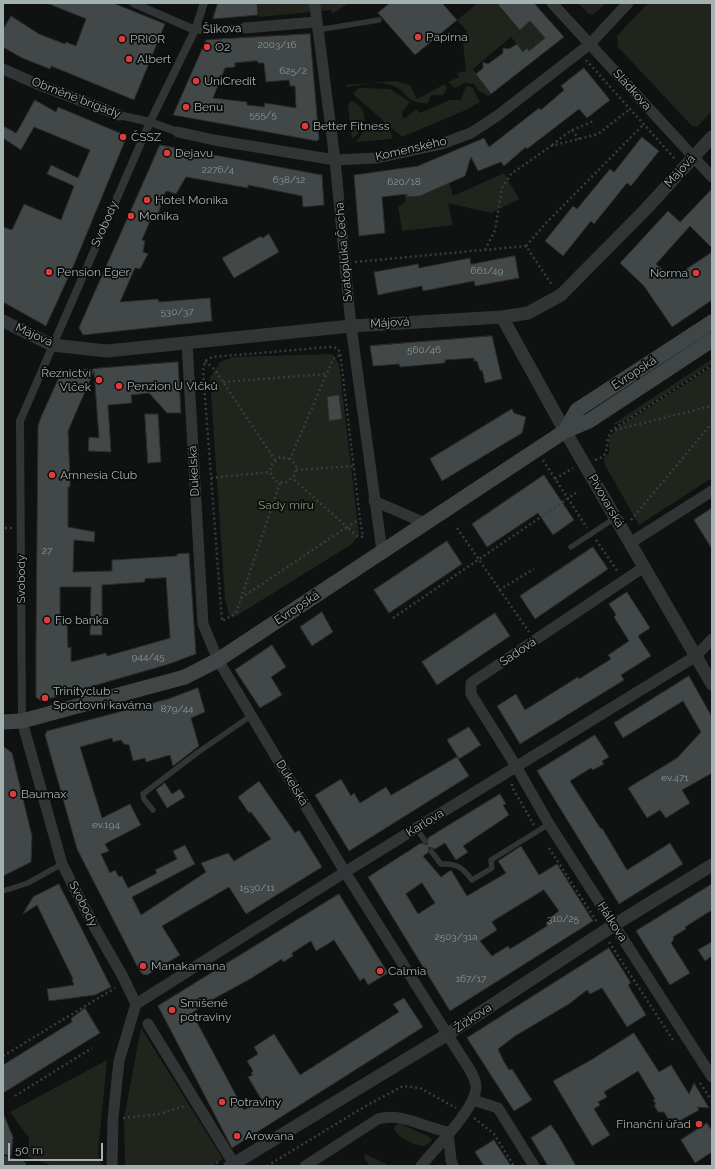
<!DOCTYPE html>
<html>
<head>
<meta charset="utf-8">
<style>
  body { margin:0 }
  #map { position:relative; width:715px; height:1169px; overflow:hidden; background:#101111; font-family:Raleway,sans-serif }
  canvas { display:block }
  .frame { position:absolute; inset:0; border:4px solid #a3b1b1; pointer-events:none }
  .scale { position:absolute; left:8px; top:1143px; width:95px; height:18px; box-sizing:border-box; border:2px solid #a3b1b1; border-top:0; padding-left:5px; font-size:12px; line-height:14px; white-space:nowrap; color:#a3b1b1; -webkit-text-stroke:3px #0b0c0c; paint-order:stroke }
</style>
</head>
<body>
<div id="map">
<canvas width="715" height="1169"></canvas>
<div class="frame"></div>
<div class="scale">50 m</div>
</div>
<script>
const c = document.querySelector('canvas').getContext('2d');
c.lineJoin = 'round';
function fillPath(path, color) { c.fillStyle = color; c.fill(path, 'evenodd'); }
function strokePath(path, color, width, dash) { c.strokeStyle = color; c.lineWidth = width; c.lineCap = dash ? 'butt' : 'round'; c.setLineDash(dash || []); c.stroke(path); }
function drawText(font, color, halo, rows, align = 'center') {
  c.font = font + ' Raleway,sans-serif'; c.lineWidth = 3.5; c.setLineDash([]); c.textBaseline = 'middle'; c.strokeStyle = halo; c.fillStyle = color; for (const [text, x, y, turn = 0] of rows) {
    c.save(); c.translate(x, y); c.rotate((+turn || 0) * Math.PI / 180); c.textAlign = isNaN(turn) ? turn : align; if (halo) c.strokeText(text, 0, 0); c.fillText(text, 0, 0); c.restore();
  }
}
fillPath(new Path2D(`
  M258 3H349L332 14 331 10 259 17Z
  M478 3H497L507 16 530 21 545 16 557 29 529 51 527 49 523 52 511 37 473 69 491 94 488 96 478 90 474 84 465 83 455 88 448 82 459 77 457 73 466 71 463 44 467 31 457 20Z
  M578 3H606L593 15 589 14Z
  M648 3H712V111L697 127 691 125 618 47 617 36Z
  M395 81 410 85 417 99 445 84 447 88 443 95C435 96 431 91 428 103 406 103 411 96 396 87 382 79 361 85 346 87V85Z
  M466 86 472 87 480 102 466 110 402 137 353 94 359 88 390 89 410 102 402 112 403 118H406L416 109 420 113 450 100H461Z
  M351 101C355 102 356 103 359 106 370 116 363 132 352 139L348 105Z
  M374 122C382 123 388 128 393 135L391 139 356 142 369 123Z
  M504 173 519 199 491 213 448 203 453 225 402 231 398 205H403V202H406L404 194H407V197C421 196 438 191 449 181L453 196Z
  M332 354 339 364 359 535 352 544 233 618 229 615 225 598 210 378 220 362 233 357Z
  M712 359V363L629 418 615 425 613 424Z
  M712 367V478L639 525 604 463V458L609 453V437L620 426Z
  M141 1028 223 1159 211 1166H125L124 1118Z
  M107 1060 98 1153 102 1166H53L28 1157 29 1138 10 1112Z
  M397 1124H401L430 1137 432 1141 424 1146C416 1146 395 1137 394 1128Z
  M365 1154 386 1164 388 1166H370L364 1158Z`), '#20241d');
const building = new Path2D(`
  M47 3H113L165 24 134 100 51 66 50 69 22 58 3 47V29L11 16 39 34 65 44 66 42 76 46 86 19Z
  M218 3H257L258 15 213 19Z
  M390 3H442L457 20 415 55 378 13Z
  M497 3H534L564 37 491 94 476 74 483 68V62L488 64 503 53V48L509 49 517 44 523 52 527 48 529 51 545 38 530 21 520 30Z
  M310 34 319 139 317 141 173 115 206 40ZM257 61 258 63H264L266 82 289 80 290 86H295L296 108 265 103 264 107 247 105V102L213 98 225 68 235 67V63Z
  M584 68 610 100 587 118 579 109 527 149 526 147 504 166 501 162 478 171 471 157 465 176 420 196 407 197V194L382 197 385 233 359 236 354 175 418 166 484 138 489 147 539 108 541 110 564 90 561 86Z
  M35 100 56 112 58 107 127 136 73 267 46 326 3 302V227L12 230 24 204 61 220 74 186 47 174 51 165 78 178 90 150 34 127 21 150 3 138V126L16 133Z
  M642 137 659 151 631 186 627 183 594 224 591 221 563 256 545 241 573 206 577 209 610 169 614 172Z
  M160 145 322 175 324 205 303 207 302 196 248 185V188L186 177 176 194 166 191 161 202 159 212 156 216H152L142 240 145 241 143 252 148 254 140 269 135 268 120 302 158 299 159 302 210 298 212 321 83 335 79 328Z
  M712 189V248L690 226 656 264 673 278 712 252V300L672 327 644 286 620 263 668 211 680 222Z
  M269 234 279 252 234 278 222 258 261 236 262 238Z
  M515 256 519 278 475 286 474 281 423 291 422 286 378 295 374 272 418 264 419 268 470 258 471 264Z
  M492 336 502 379 485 383 482 370 480 371 477 361H474V358L445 360V363L400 367 399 364 373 366 370 346Z
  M178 362 181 413H167L149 393 131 395 132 403 108 405 111 452 88 451 89 437 99 438 94 371 68 431 70 478V487H68V527L95 532 94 542 74 540 73 572 112 571V560L177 556V554L189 553 196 654 169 664 41 701 36 697V641L38 426 41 417 60 375 65 371ZM166 578 170 638 107 656 106 653 71 662V647L68 648 67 619 60 618V587H91L90 635H102V585L145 582V579Z
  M339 395 342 419 329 421 327 397Z
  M512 409 514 413 526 417 522 433 442 481 430 459Z
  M145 414H158L161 462 148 463Z
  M544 475 574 520 553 535 538 513 487 547 472 524Z
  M712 508V549L694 520Z
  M447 541 462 564 389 613 374 590Z
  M593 547 608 569 535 619 520 596Z
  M627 592 650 628 638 636 651 656 621 675 624 680 520 744 497 706 516 694 525 710 578 677 579 679 611 659 608 655 629 641 614 617 616 615 609 604Z
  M322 612 333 632 312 646 300 627Z
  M495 613 510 636 437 685 422 662Z
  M272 645 286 667 271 677 282 695 260 708 235 670Z
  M689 676 712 717V773L682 790 690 803 666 818 660 810 647 818 628 788 677 758 701 732 683 701 623 738 614 723Z
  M198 688 205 712 191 718 199 746 173 766 170 755 146 762 145 758 133 761 129 745 124 744 121 740 113 742 112 738 80 747 102 818 130 804 141 825 105 844 109 851 101 854 110 873 115 870 119 877 122 876 128 888 157 873 155 870 177 859 173 851 185 845 195 864 132 897 141 915 206 872 201 863 228 853 234 861 271 839 251 812 249 813 238 797 259 781 295 833 299 830 322 867 246 914 229 887 162 926 180 955 147 975 142 974 136 964 77 849 45 735 47 731 168 699Z
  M469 727 481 745 459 759 447 740Z
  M595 735 609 757 602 761 604 764 593 770 591 768 570 781 601 829 602 828 627 870 670 843 683 864 619 904 537 771Z
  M3 746 12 753 32 836 31 862 3 876Z
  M457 757 469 776 349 851 315 795 341 779 351 796 354 793 360 803 386 787 391 795Z
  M165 783 172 794 180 789 185 797 167 808 156 790Z
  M500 794 506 804 503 805 509 815 463 846 468 852 456 860 445 843 435 849 429 847 428 853 423 856 441 877 451 870 467 896 506 873 498 861 521 846 539 875 557 864 593 921 450 1011 368 877 421 843 427 845 428 838ZM422 883 435 903 418 914 406 894ZM544 890 559 911 551 917 552 919 546 923 547 926 510 949 508 946 492 956 480 941 497 930 492 922Z
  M59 884 111 987 95 995 49 1001 47 989 74 985 72 980 73 979 37 905 23 914 33 897Z
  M712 884V910L685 927 686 929 673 937 674 939 671 943 690 973 670 985 636 931Z
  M339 894 388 973 368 985 364 978 360 981 334 940 316 951 311 941 292 953 293 956 283 962 282 959 250 979 208 1002 192 1013 244 1110 261 1099 248 1077 253 1075 251 1073 253 1071 247 1061 258 1054 254 1047 274 1034 300 1075 399 1012 393 1004 404 998 423 1027 232 1148 158 1006Z
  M712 942V956L705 961 698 950Z
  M609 948 631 983 628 985 646 1015 627 1027 602 988 590 994 587 990 569 1004 515 1036 498 1049 503 1060 509 1070 512 1069 532 1100 514 1111 467 1038Z
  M85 1008 100 1033 3 1093V1065L72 1022 71 1019Z
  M634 1033 659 1072 671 1065 689 1094 694 1083 709 1108 697 1107 699 1110 672 1125 664 1112H658L654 1105 656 1104 653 1100 655 1099 638 1071 604 1092 607 1097 598 1102 600 1105 594 1109 610 1135 592 1146 553 1081 591 1060Z
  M3 1113 13 1137 11 1156 3 1154Z
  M707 1123 712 1131V1152L695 1163 681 1140Z
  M551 1125 558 1135 576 1166H548L531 1138Z
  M494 1140 511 1166H484L475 1152Z`);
fillPath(building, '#424747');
strokePath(building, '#2a2c2d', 1);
strokePath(new Path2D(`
  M586 60 675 159
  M572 130 579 139
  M552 145 570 131 594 121
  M526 246 546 223 644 124
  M485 250 495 230 502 188 511 174 551 146 598 134 630 109
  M355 262 526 246 552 285
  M205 361 215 370 275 460
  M223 382 326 374
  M615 430 712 406
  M290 459 280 457 272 464 270 472 275 481 285 483 295 475 296 465 290 459 333 359 340 355
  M543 460 587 528
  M595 460C613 455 602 445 612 430L712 365
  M296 470 354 466
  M211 478 270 472
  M555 479 573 468
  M280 483 236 613 222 621 203 371 205 361 212 357 330 347 337 348 340 352 360 519 347 527 292 478
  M631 520 712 423
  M5 528H12
  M457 528 529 632
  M596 540 618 572
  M499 590 534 569
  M241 598 347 527 357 536 363 537 360 519
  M393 618 576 493
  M512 784V787L534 825
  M549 848 597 922
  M609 942 673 1040
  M3 1056 115 988
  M700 1083 712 1101
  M15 1096 92 1048
  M123 1118 160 1114 185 1106
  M474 1118 494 1134 514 1166
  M212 1166 218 1162
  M267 1166 364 1107 403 1086 420 1088 456 1108`), '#383d3d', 2.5, [2, 3]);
strokePath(new Path2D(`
  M317 30 379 20
  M571 547 615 518
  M153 810 144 799 143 794 197 753 252 715
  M416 828 425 841
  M431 851 441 864C457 863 463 868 472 880L492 868 491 860 549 824
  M3 891 28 883 62 864`), '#323536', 5.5);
strokePath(new Path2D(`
  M133 3 195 30 245 28
  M119 115 150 122 178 132
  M22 721 20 421 150 122 195 30 204 3`), '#323536', 8);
strokePath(new Path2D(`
  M313 3 315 6 335 160 351 326 382 551
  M552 3 712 177
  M245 28 316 22
  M3 69 37 84 119 115
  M178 132 214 140 335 160 376 158 441 144 471 133 497 116 590 44 628 3
  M187 343 203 624 218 660 345 872 459 1053C465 1062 475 1075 476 1086 477 1108 435 1148 421 1166
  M374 501 425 523
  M630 543 712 491
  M644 567 471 683V694L516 766 549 824 712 1077
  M22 721 62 864 95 928 122 975 136 1004 119 1061 113 1118 112 1166
  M136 1004 345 872 696 656 712 639
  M148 1024 234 1164
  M473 1100 498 1108 534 1166
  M448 1132 451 1160 453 1166
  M3 1161 21 1166
  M305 1166 378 1119C402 1112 425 1128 448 1132`), '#323536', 11);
strokePath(new Path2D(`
  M502 317 565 431 712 684
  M3 321 52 345 107 351 351 326 502 317 528 313 561 295 646 209 712 137
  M230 1166 448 1034 614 925 712 865`), '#323536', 13);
strokePath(new Path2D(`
  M565 431 577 410 712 322
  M3 722 22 721 185 677 218 660 565 431 589 421 712 340`), '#404546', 15);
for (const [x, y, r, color] of [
  [418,37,4,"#df3b3d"],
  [122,39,4,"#df3b3d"],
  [207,47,4,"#df3b3d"],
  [129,59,4,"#df3b3d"],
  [196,81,4,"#df3b3d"],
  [186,107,4,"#df3b3d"],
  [305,126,4,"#df3b3d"],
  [123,137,4,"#df3b3d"],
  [167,153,4,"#df3b3d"],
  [147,200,4,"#df3b3d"],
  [131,216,4,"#df3b3d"],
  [49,272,4,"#df3b3d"],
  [696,273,4,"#df3b3d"],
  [99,380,4,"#df3b3d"],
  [119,386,4,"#df3b3d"],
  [52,475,4,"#df3b3d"],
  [47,620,4,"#df3b3d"],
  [45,698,4,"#df3b3d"],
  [13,794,4,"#df3b3d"],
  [143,966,4,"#df3b3d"],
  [380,971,4,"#df3b3d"],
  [172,1010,4,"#df3b3d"],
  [222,1102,4,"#df3b3d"],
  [699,1124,4,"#df3b3d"],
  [237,1136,4,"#df3b3d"]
]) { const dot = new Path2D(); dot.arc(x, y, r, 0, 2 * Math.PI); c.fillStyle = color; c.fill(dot); strokePath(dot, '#0b0c0c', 1.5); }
drawText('10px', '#8b9696', null, [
  ["2003/16",277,45],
  ["625/2",293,71],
  ["555/5",263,115],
  ["2276/4",218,170],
  ["638/12",289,180],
  ["620/18",404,182],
  ["661/49",487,271],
  ["530/37",177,312],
  ["560/46",424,350],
  ["27",47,551],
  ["944/45",148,657],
  ["879/44",177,709],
  ["ev.471",675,778],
  ["ev.194",106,825],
  ["1530/11",257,888],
  ["310/25",563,919],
  ["2503/31a",456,937],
  ["167/17",471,979]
]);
drawText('12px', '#a3b1b1', '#0b0c0c', [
  ["Šlikova",222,29,-2],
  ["Sládkova",632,90,48],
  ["Obrněné brigády",76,98,21],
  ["Komenského",411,149,-13],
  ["Májová",680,171,-48],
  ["Svobody",105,224,-66],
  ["Svatopluka Čecha",344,252,-95],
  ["Májová",390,323,-3],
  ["Májová",34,335,24],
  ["Evropská",634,373,-33],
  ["Dukelská",194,471,-93],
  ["Pivovarská",606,501,60],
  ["Svobody",21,579,-90],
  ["Evropská",297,608,-33],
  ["Sadová",518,652,-34],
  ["Dukelská",292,783,59],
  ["Karlova",425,823,-32],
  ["Svobody",83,904,63],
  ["Hálkova",612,922,57],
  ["Žižkova",473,1018,-34]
]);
drawText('12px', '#a3b1b1', '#0b0c0c', [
  ["Papírna",426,37],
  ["PRIOR",130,39],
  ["O2",215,47],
  ["Albert",137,59],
  ["UniCredit",204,81],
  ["Benu",194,107],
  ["Better Fitness",313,126],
  ["ČSSZ",131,137],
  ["Dejavu",175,153],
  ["Hotel Monika",155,200],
  ["Monika",139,216],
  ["Pension Eger",57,272],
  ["Norma",688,273,"right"],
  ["Řeznictví",91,373,"right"],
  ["Vlček",91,387,"right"],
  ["Penzion U Vlčků",127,386],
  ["Amnesia Club",60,475],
  ["Fio banka",55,620],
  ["Trinityclub -",53,691],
  ["Sportovní kavárna",53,705],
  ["Baumax",21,794],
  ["Manakamana",151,966],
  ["Calmia",388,971],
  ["Smíšené",180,1003],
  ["potraviny",180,1017],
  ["Potraviny",230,1102],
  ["Finanční úřad",691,1124,"right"],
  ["Arowana",245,1136]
], 'left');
drawText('12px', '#8e9a7b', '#0b0c0c', [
  ["Sady míru",286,505]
]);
</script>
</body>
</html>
